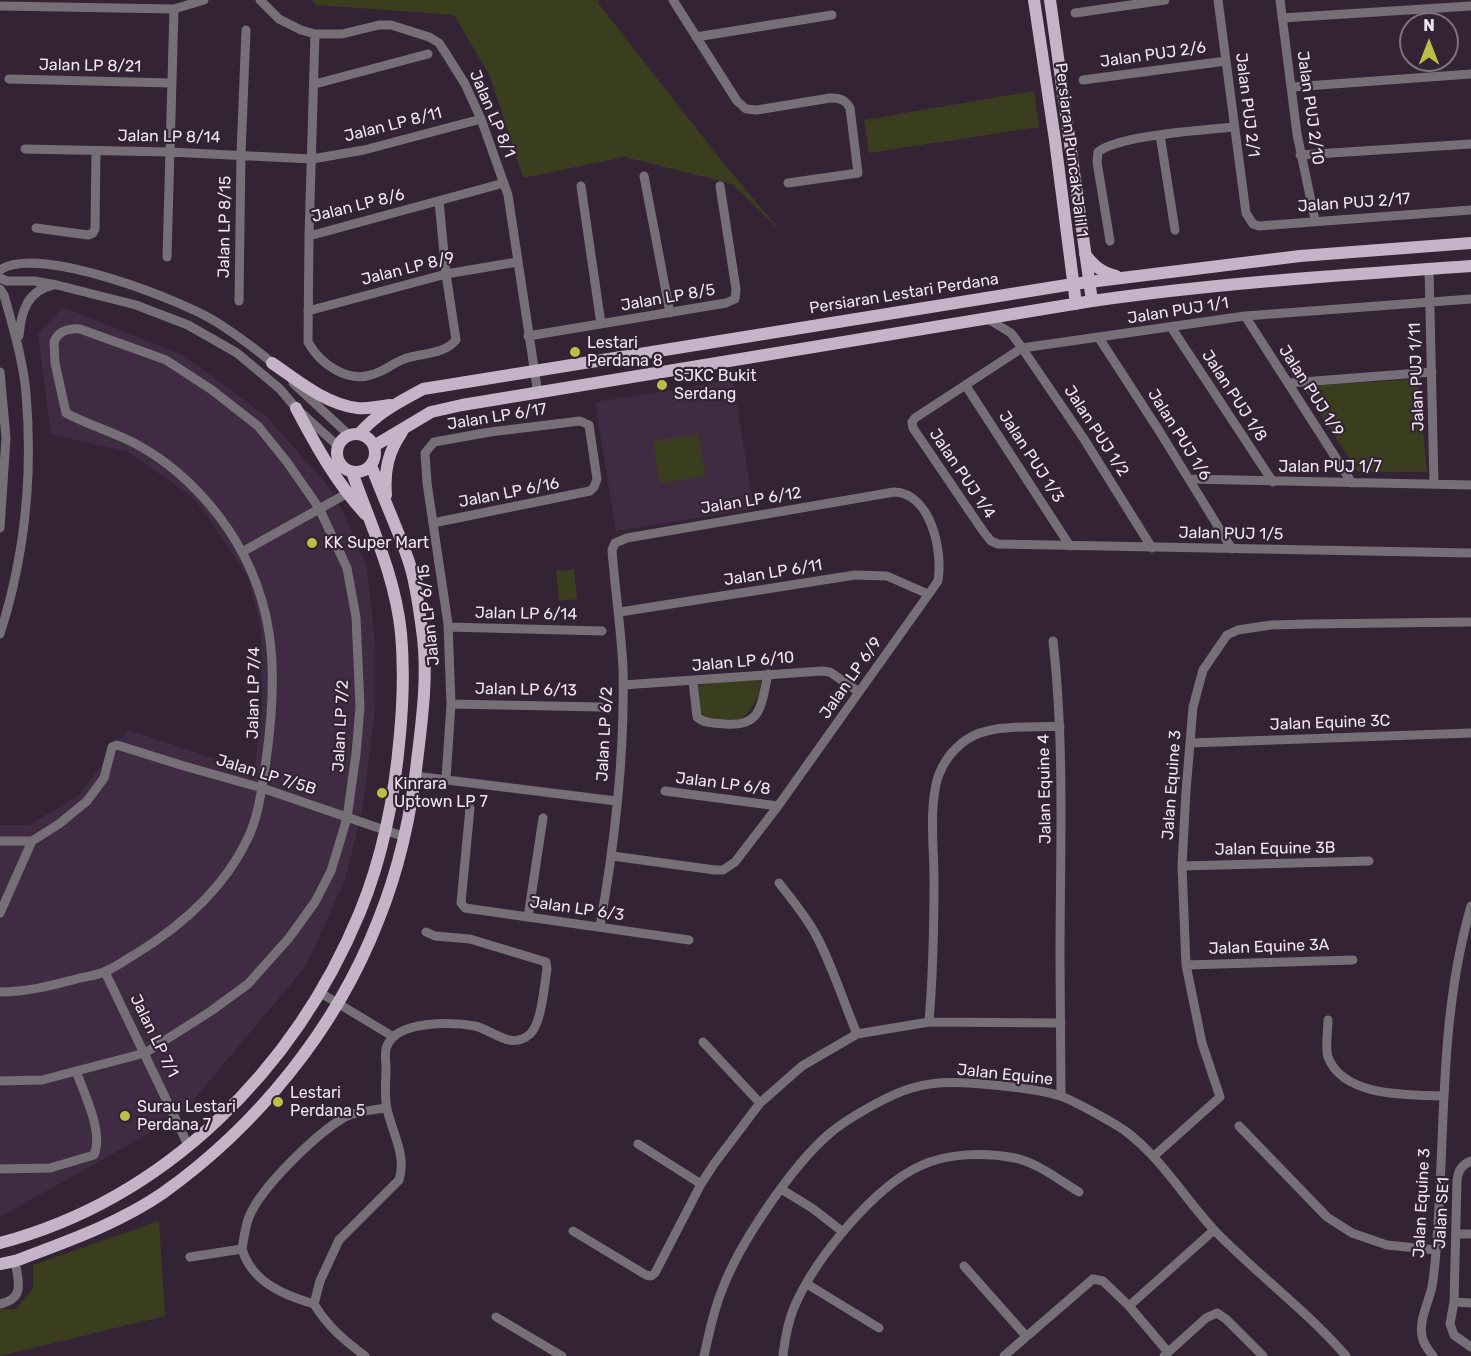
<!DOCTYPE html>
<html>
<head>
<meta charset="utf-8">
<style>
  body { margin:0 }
  #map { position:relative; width:1471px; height:1356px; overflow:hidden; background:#332335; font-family:Rubik,sans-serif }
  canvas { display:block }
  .north { position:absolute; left:1399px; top:12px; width:60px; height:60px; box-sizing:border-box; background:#332335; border:2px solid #7f7180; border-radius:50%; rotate:0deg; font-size:16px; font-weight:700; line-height:24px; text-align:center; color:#f0e5f1 }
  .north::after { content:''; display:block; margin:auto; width:21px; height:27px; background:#bac045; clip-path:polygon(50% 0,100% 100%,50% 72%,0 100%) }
</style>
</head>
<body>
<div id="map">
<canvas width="1471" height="1356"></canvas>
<div class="north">N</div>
</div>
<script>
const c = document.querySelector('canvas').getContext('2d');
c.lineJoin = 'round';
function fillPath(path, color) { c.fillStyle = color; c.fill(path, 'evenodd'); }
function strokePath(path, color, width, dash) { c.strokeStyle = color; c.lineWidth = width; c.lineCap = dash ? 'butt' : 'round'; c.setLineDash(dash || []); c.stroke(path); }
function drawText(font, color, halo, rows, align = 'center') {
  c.font = font + ' Rubik,sans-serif'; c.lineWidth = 4.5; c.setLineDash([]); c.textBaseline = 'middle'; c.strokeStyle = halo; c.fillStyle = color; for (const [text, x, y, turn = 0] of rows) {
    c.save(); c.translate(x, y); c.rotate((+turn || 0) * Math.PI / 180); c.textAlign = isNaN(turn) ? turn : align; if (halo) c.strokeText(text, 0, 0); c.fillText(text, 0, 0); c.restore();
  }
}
fillPath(new Path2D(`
  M63 307 183 355 267 417 330 488 344 514 367 568 375 644V709L363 807 345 880 306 966 180 1116 0 1217V825H29L79 795 128 730 254 772 262 709 261 628 248 577 208 517 191 496 128 452 51 434 38 334Z
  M733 380 754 509 616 531 595 402Z`), '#3f2b42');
fillPath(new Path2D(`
  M310 0H600L598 3 721 160 781 232 732 184 624 157 523 178 490 76 454 15 317 5Z
  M1034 91 1039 127 869 153 864 120Z
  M1418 379 1427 472H1358L1305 390 1308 386Z
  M698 434 706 476 660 483 653 441Z
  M574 569 577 599 559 601 556 571Z
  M761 677C759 698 756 706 740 720L707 718 700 712 699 685Z
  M159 1221 165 1316 0 1356V1309H16L33 1288V1265Z`), '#3b3d1f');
strokePath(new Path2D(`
  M260 0 279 19 301 30 315 34H342L379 25H391L429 37 439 43 445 52 465 84 481 119 508 195 538 394
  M673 0 737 101 746 109 757 110 830 98C839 98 845 99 850 108L858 173 788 183
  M1218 0 1246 213 1253 224 1259 226 1471 210
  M1280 0 1297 134 1315 220
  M0 6 174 9 204 0
  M1075 13 1165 0
  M1282 18 1471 6
  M315 34 309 236 504 183
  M696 37 832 15
  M9 79 171 83
  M1083 80 1226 61
  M315 84 428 54
  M1292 87 1471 74
  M1160 135 1175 230
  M25 149 169 152 312 159 364 150 481 119
  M1300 155 1471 144
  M644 176 670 313
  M581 186 601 324
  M36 228 88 235 93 233 95 229 96 151
  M309 236 308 342C320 364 348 384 374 374 385 371 393 363 404 359 420 353 444 355 456 340L446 274 439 201
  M1110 241 1097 162 1098 152C1119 135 1205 130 1234 127
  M167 257 174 9
  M1429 269 1434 484
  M0 270C38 244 182 300 218 323 238 336 259 351 277 367
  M0 278 7 281H34L57 285 136 305 188 325 237 353 280 389 296 408 338 446
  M0 289 4 295C13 327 23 360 26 393 33 475 25 556 0 634
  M1471 299 1245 316 1022 348 915 418 912 422 913 428 983 531 991 541 998 544 1471 553
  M239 301 241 154 246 30
  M308 311 446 274 517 262
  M1245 316 1352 483
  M988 319 1011 333 1022 348 1084 439 1152 548
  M1171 327 1273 482
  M19 336C21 312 27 291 53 285
  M528 336 726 303 735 299 736 289 720 186
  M1099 338 1158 429 1232 549
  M0 372 6 438 0 528
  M293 383 349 435
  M1289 383 1432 372
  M966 386 1070 546
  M1189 479 1471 485
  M433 523 590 491 594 487 597 479 589 425 580 421 490 432 434 442 425 453 427 483 448 624 451 704 446 779
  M242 552 346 494
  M620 612 855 575 887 576 928 594
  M448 627 602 631
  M1053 641C1065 747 1060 853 1060 959 1060 1005 1061 1050 1061 1096
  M693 681 697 717C705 724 714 723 725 724 762 727 761 705 768 674
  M623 685 822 671 830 672 859 692
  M451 704 600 707
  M1190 743 1471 733
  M415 776 616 801
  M665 791 778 806
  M470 808 461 903 465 908 689 940
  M0 841H32L59 824 87 801 104 778 112 747 117 745 184 766 262 788 405 837
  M1182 866 1369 861
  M779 883C791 898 802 912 812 928 830 958 843 1001 857 1034
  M0 913 32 841
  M528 917 543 818
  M600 926C615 842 625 754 623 668 621 628 615 589 612 550L615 543 627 538 894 492C931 493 943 551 938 581L778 806 735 862 723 870H715L612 856
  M1186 965 1353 960
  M105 972 189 1147
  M0 992C28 992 53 985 80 978 89 976 99 975 106 971 116 967 125 960 134 955 180 927 223 890 247 840 259 816 262 787 266 761 279 669 277 592 218 515 196 487 168 461 136 444 114 432 88 425 66 413L55 363 54 342C58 331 69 328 80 329L166 360 212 390 258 426 287 462 319 508 347 568 356 617 360 707 356 754 347 818 331 871 315 902 289 938 248 984 211 1011 145 1053 42 1080 0 1081
  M319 992 392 1036
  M1328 1020C1328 1031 1325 1047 1328 1057 1343 1097 1408 1095 1442 1096
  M929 1022C933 974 934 928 934 880 934 848 929 812 937 780 942 764 952 750 966 740 991 723 1030 728 1060 726
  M703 1042 760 1103
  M1239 1126 1327 1217 1352 1233 1387 1245 1436 1250
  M638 1144 701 1184
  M1154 1156 1220 1097 1202 1043 1186 965 1182 866 1186 791 1193 707 1203 670 1227 635 1238 630 1271 625 1307 624 1471 622
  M1471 1161C1461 1165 1458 1171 1457 1181L1454 1302 1450 1324 1454 1335 1471 1347
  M0 1169 50 1168 94 1155C104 1133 84 1093 76 1071
  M781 1189 812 1208 843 1232
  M573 1231 646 1275 651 1276 655 1273 701 1184 714 1164 760 1103 802 1066 857 1034 929 1022 1061 1023
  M1456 1234H1471
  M242 1249C252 1282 283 1295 314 1304 328 1327 344 1340 365 1356
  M190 1257 242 1249C244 1238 245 1227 249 1217 261 1187 317 1133 345 1117 357 1111 373 1110 386 1108
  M964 1266 1026 1336
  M807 1284 879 1328
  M1454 1302 1471 1303
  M0 1304C26 1298 18 1281 15 1261
  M314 1304 320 1281 339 1240 399 1180C407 1156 392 1132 387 1109 384 1097 386 1081 386 1068 386 1061 384 1052 387 1046 397 1020 453 1022 475 1026 493 1030 511 1051 530 1034 542 1023 544 986 547 969L546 962 470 939 435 936 426 932
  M1129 1306 1214 1230
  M496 1317 562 1356
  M704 1356C709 1334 713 1312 722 1290 739 1244 791 1167 829 1134 846 1119 890 1094 912 1088 940 1079 973 1083 1002 1086 1021 1088 1042 1090 1060 1096 1073 1100 1112 1122 1124 1130 1161 1157 1184 1198 1215 1231 1257 1274 1307 1311 1346 1356
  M783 1356C785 1338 788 1320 796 1303 817 1257 874 1187 920 1166 947 1153 985 1152 1015 1158 1038 1163 1059 1180 1079 1192
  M1004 1356 1093 1279 1103 1281 1129 1306 1168 1352
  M1164 1356 1206 1318 1217 1313 1226 1319 1263 1356
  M1433 1356C1428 1350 1423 1343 1422 1336 1419 1322 1427 1305 1431 1291 1434 1279 1435 1264 1436 1251 1446 1135 1438 1020 1471 906`), '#776f78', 9);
strokePath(new Path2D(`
  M1034 0 1055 140 1076 304
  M1050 0 1092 301
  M1085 254C1094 266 1101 272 1116 276
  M272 363C297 380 325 404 357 408 368 409 379 407 390 405
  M296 408C316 446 336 482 365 514
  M359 434C377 413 399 402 423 389L1073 284 1300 256 1471 243
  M337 453a19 19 0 1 1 38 0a19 19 0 1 1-38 0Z
  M374 446 431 412 462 405 1092 301C1218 283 1344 275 1471 266
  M386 495C384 471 388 452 402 432
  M0 1243C166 1199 295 1069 360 912 383 856 395 794 400 734 403 701 404 666 401 633 395 575 371 526 352 472
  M0 1264 15 1261C65 1242 118 1224 163 1193 257 1126 336 1029 378 921 400 867 412 810 418 753 423 712 428 671 422 630 419 608 416 583 409 562 398 529 383 498 371 465`), '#c5b4c7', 12);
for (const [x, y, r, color] of [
  [575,352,6,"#bac045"],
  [662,385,6,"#bac045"],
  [312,543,6,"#bac045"],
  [382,793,6,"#bac045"],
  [278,1102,6,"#bac045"],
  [125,1116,6,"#bac045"]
]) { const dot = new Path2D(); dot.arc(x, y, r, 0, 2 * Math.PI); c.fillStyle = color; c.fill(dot); strokePath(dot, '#332335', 2); }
drawText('16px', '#f0e5f1', '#332335', [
  ["Jalan PUJ 2/6",1153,55,-8],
  ["Jalan LP 8/21",90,66,1],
  ["Jalan PUJ 2/1",1247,105,83],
  ["Jalan PUJ 2/10",1310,108,82],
  ["Jalan LP 8/1",492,114,67],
  ["Jalan LP 8/11",393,125,-14],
  ["Jalan LP 8/14",169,137,1],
  ["Persiaran Puncak Jalil 1",1071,150,83],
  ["Jalan PUJ 2/17",1354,203,-4],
  ["Jalan LP 8/6",358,206,-14],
  ["Jalan LP 8/15",225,227,-89],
  ["Jalan LP 8/9",408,269,-14],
  ["Persiaran Lestari Perdana",904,294,-9],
  ["Jalan LP 8/5",668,298,-10],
  ["Jalan PUJ 1/1",1178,311,-9],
  ["Jalan PUJ 1/11",1417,377,-92],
  ["Jalan PUJ 1/9",1311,391,57],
  ["Jalan PUJ 1/8",1234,396,57],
  ["Jalan LP 6/17",497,417,-9],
  ["Jalan PUJ 1/2",1096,431,57],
  ["Jalan PUJ 1/6",1179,435,58],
  ["Jalan PUJ 1/3",1031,457,57],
  ["Jalan PUJ 1/7",1330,467],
  ["Jalan PUJ 1/4",962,474,56],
  ["Jalan LP 6/16",509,493,-11],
  ["Jalan LP 6/12",751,501,-9],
  ["Jalan PUJ 1/5",1231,534,1],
  ["Jalan LP 6/11",773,573,-9],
  ["Jalan LP 6/14",526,614,1],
  ["Jalan LP 6/15",429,615,-96],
  ["Jalan LP 6/10",743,662,-5],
  ["Jalan LP 6/9",851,678,-55],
  ["Jalan LP 6/13",526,690,1],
  ["Jalan LP 7/4",254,693,-89],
  ["Jalan Equine 3C",1330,723,-2],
  ["Jalan LP 7/2",341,726,-87],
  ["Jalan LP 6/2",605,734,-87],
  ["Jalan LP 7/5B",266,775,17],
  ["Jalan LP 6/8",723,784,7],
  ["Jalan Equine 3",1172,785,-86],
  ["Jalan Equine 4",1045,789,-91],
  ["Jalan Equine 3B",1275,849,-1],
  ["Jalan LP 6/3",577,909,8],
  ["Jalan Equine 3A",1269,947,-2],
  ["Jalan LP 7/1",154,1036,64],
  ["Jalan Equine",1005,1075,6],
  ["Jalan Equine 3",1422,1203,-87],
  ["Jalan SE1",1442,1213,-87]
]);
drawText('16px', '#f0e5f1', '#332335', [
  ["Lestari",587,343],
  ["Perdana 8",587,361],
  ["SJKC Bukit",674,376],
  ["Serdang",674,394],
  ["KK Super Mart",324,543],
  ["Kinrara",394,784],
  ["Uptown LP 7",394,802],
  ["Lestari",290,1093],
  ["Perdana 5",290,1111],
  ["Surau Lestari",137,1107],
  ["Perdana 7",137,1125]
], 'left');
</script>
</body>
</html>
